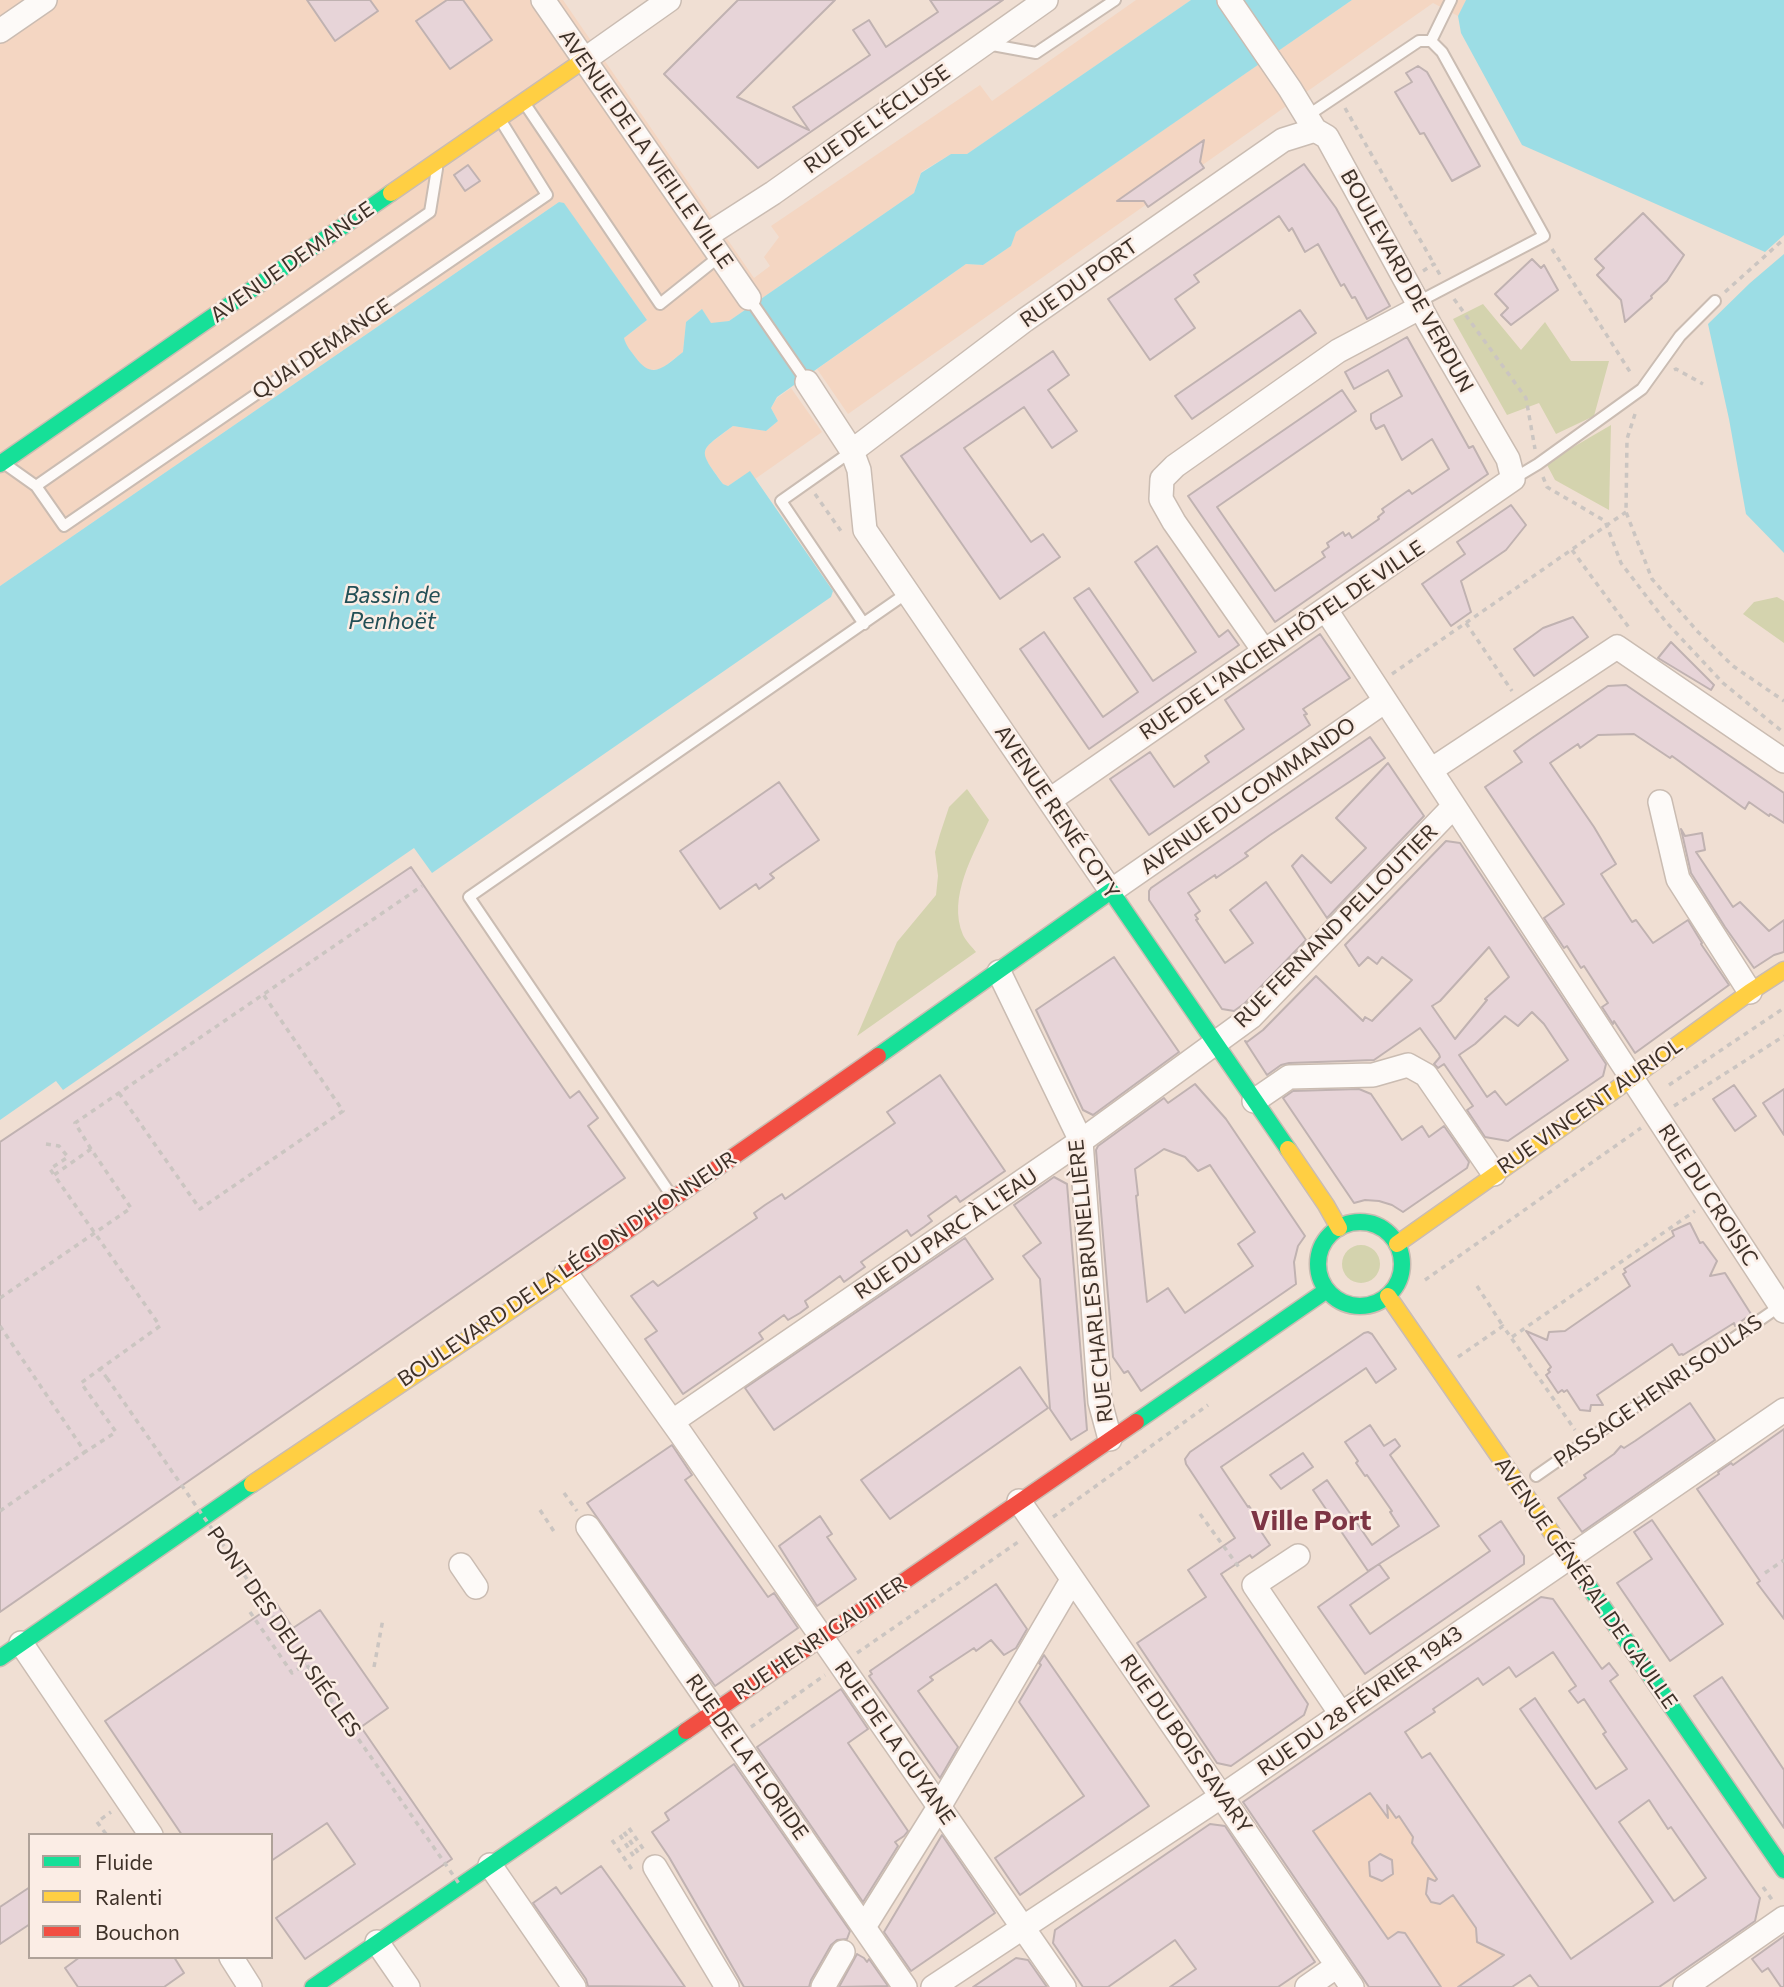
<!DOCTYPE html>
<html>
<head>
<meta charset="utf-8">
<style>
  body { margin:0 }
  #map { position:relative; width:1784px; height:1987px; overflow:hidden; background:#f0dfd3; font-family:Commissioner,sans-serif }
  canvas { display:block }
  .legend { position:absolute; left:28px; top:1833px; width:245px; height:126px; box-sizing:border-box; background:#fbede5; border:2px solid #afa299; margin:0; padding:9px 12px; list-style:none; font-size:21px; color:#3e3128 }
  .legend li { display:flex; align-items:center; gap:14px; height:35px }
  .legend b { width:35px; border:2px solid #afa299 }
</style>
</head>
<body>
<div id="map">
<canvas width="1784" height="1987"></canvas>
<ul class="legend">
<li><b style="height:9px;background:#16e098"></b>Fluide</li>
<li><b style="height:9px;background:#ffcf43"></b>Ralenti</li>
<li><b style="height:9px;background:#f24e42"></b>Bouchon</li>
</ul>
</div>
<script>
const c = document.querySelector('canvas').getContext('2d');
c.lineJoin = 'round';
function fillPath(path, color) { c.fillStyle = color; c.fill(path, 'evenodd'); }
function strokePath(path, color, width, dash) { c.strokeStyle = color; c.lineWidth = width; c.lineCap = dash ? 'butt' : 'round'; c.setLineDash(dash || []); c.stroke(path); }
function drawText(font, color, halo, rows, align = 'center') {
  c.font = font + ' Commissioner,sans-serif'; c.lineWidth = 5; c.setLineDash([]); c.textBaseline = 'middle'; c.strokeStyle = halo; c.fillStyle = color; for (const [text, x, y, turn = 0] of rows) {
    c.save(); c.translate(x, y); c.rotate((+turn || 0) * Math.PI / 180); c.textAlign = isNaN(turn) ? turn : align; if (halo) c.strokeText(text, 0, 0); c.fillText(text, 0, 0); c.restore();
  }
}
fillPath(new Path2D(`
  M0 0H563L754 278 770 266 764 257 779 237 771 226 980 85 992 101 1136 0H1191L967 154H951L921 172 914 193 729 321 711 324 702 310 686 322 683 352 661 369 650 370 643 367 625 344 624 338 647 320 564 204 559 202 0 586Z
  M1352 0H1466L1458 16 1433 3 848 414 817 369 966 264 983 265 1011 246 1015 232Z
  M791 388 822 432 755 479 750 472 728 486 723 484 705 459 704 453 708 445 733 426 766 431 778 421 771 408 777 398Z
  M1442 1665 1433 1709 1435 1712 1404 1731 1422 1758 1430 1753 1565 1951 1512 1987H1369L1261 1827 1269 1821 1252 1796Z`), '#f4d6c2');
fillPath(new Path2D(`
  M1483 304 1521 350 1545 322 1571 361H1609L1594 416 1556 434 1539 403 1507 415 1453 319Z
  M1611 425 1609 510 1555 480 1546 463Z
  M1777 597 1784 601V643L1743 614 1754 602Z
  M967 789 989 820C974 854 947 897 963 935 966 941 972 947 976 952L857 1036 897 942 936 895 938 876 935 852 940 834 949 807Z
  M1342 1264a19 19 0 1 1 38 0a19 19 0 1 1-38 0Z`), '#d4d3ae');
fillPath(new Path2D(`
  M1191 0H1352L1016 232 1011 246 983 265 966 264 777 397 771 408 778 421 766 431 733 426C698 452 697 448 723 484L728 486 750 471 833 591 831 597 432 873 414 848 63 1090 56 1081 0 1120V586L559 202 564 203 647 320 624 338C626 346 631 351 636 358 653 381 665 366 683 352L686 322 702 309 711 323 729 321 914 193 921 173 951 154H967Z
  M1466 0H1784V235L1765 252 1522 145 1461 33 1458 16Z
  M1784 254V553L1746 514 1729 419 1708 324 1750 283Z`), '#9cdde5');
const building = new Path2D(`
  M307 0H370L378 11 335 41Z
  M447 0H463L492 40 450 69 416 21Z
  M738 0H835L737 97 809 130 793 107 870 55 853 30 869 20 886 47 938 12 930 0H1003L758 168 664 74Z
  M1418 66 1427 72 1480 166 1452 181 1424 133 1420 134 1395 92 1412 82 1406 73Z
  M1204 140 1200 162 1204 168 1148 207 1144 201H1117Z
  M1304 164 1336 208 1390 306 1367 319 1355 297 1352 298 1344 284 1341 286 1318 244 1305 252 1292 228 1289 231 1279 216 1194 275 1199 282 1175 299 1195 328 1150 360 1108 299Z
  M468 165 480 181 465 191 454 175Z
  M1643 213 1684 255 1667 281 1651 296 1652 298 1625 322 1621 300 1597 275 1604 268 1595 259Z
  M1532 259 1541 268 1544 265 1558 290 1511 325 1501 315 1508 308 1495 294Z
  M1300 310 1316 333 1192 419 1175 396Z
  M1407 337 1469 448 1473 446 1488 474 1275 622 1188 496 1342 390 1356 411 1217 507 1275 591 1325 557 1322 552 1329 547 1327 543 1343 532 1345 536 1349 533 1352 538 1379 519 1378 517 1384 512 1382 509 1409 490 1412 494 1449 469 1432 439 1402 460 1384 425 1376 429 1371 420V414L1402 396 1388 370 1354 389 1345 372Z
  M1053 351 1069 375 1048 390 1077 431 1052 448 1024 407 964 448 1031 542 1043 534 1060 557 1000 599 901 456Z
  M1511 505 1526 525 1506 550 1461 581 1471 612 1451 626 1422 584 1465 554 1457 542Z
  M1157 546 1219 637 1228 630 1239 645 1089 749 1020 649 1044 632 1103 717 1138 692 1074 598 1089 588 1153 681 1196 652 1135 562Z
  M1573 617 1588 637 1534 676 1514 649 1543 628Z
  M1320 634 1350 678 1303 709 1307 714 1304 715 1310 725 1149 835 1110 779 1150 752 1174 787 1209 762 1205 756 1244 729 1225 700Z
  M1671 642 1714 685 1711 690 1658 658Z
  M1626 685 1784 793V823L1770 814 1769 816 1749 802 1745 809 1672 756 1670 758 1634 734 1598 735 1580 748 1578 744 1550 763 1594 827 1616 864 1601 874 1632 922 1636 920 1653 943 1688 920 1702 943 1701 944 1729 985 1635 1053 1614 1021 1613 1024 1602 1007 1608 1003 1584 966 1581 968 1567 946 1564 948 1544 918 1564 904 1485 787 1522 762 1514 751 1532 738 1608 686Z
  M1370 737 1385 758 1270 835 1245 853 1248 856 1216 878 1215 875 1188 893 1200 911 1195 915 1198 919 1196 920 1225 963 1253 943 1230 910 1266 882 1306 940 1245 1003 1234 1011 1222 1009 1149 900V891L1151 888Z
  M1388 763 1424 816 1327 918 1292 866 1302 855 1331 883 1366 848 1336 818Z
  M779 782 819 840 770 874 774 878 759 889 756 884 720 909 680 851Z
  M1681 829 1685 836 1702 833 1705 850 1696 852 1733 907 1740 902 1769 931 1784 920V952L1774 955 1754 968 1725 927 1691 873Z
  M1446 841 1460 843 1606 1064 1603 1076 1508 1141 1485 1137 1467 1110 1473 1106 1444 1064 1438 1068 1434 1064 1440 1057 1439 1054 1420 1028 1374 1060 1289 1063 1281 1065 1267 1075 1245 1041 1247 1042 1263 1030 1316 976 1363 1021 1365 1017 1372 1021 1412 980 1382 957 1377 964 1368 957 1359 966 1345 945ZM1489 947 1509 977 1485 999 1487 1000 1455 1039 1432 1006 1440 1001ZM1532 1012 1544 1024 1568 1060 1506 1105 1495 1091 1487 1097 1459 1055 1475 1044 1505 1016 1518 1026Z
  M411 867 570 1098 579 1091 598 1118 588 1126 625 1178 0 1612V1142Z
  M1114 957 1179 1052 1093 1115 1083 1110 1036 1010Z
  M940 1075 1005 1171 960 1202 956 1196 928 1216 932 1221 924 1227 911 1236 907 1230 861 1262 865 1267 844 1282 840 1276 822 1289 805 1301 808 1307 800 1313 788 1320 784 1315 759 1333 763 1339 683 1394 645 1339 657 1331 631 1296 653 1281 658 1286 757 1218 754 1213 765 1205 782 1194 785 1199 895 1123 887 1112Z
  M1195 1084 1226 1119 1305 1236 1298 1246 1294 1262 1296 1284 1141 1391 1128 1371 1124 1373 1113 1357 1096 1150 1098 1146 1164 1098 1168 1103ZM1164 1149 1185 1157 1198 1171 1210 1165 1255 1232 1238 1244 1253 1266 1185 1313 1168 1288 1147 1302 1136 1196 1138 1195 1135 1169Z
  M1734 1085 1756 1116 1735 1131 1713 1099Z
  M1359 1089 1371 1094 1402 1140 1422 1126 1429 1137 1444 1126 1469 1162 1467 1168 1403 1212 1392 1205 1379 1201 1365 1200 1354 1203 1283 1098 1293 1091Z
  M1784 1089V1135L1763 1103Z
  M1054 1177 1067 1184 1087 1430 1071 1440 1050 1409 1040 1279 1023 1256 1041 1243 1014 1205Z
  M1690 1223 1700 1243 1703 1242 1717 1261 1710 1276 1725 1273 1751 1314 1735 1326 1734 1323 1683 1355 1682 1354 1679 1355 1672 1344 1597 1395 1603 1405H1591L1590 1411 1580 1410 1567 1390 1564 1392 1562 1390 1558 1393 1546 1375 1550 1372 1548 1370 1551 1367 1526 1331 1547 1340 1549 1332 1565 1331 1630 1286 1623 1274 1626 1272 1624 1269 1674 1236 1672 1231Z
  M965 1238 993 1279 774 1430 745 1388Z
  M1368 1332 1372 1334 1396 1369 1376 1383 1366 1368 1221 1467 1248 1507 1249 1506 1260 1521 1256 1524 1270 1545 1252 1558 1250 1555 1221 1574 1308 1704 1304 1715 1231 1766 1217 1763 1137 1643 1206 1597 1188 1570 1235 1538 1186 1464 1185 1459 1190 1452 1364 1333Z
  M1020 1367 1048 1408 890 1519 861 1480Z
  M1690 1403 1715 1440 1582 1532 1558 1498 1586 1478 1584 1475 1614 1454 1621 1446 1624 1448 1635 1441Z
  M1370 1425 1384 1446 1395 1439 1400 1446 1390 1455 1439 1526 1368 1571 1313 1490 1327 1480 1372 1545 1399 1526 1390 1512 1392 1511 1367 1475 1365 1476 1356 1463 1358 1461 1345 1442Z
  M1784 1429V1619L1757 1583 1760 1581 1697 1489 1719 1474 1718 1472 1731 1463 1733 1465Z
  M672 1445 692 1475 685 1480 768 1597 774 1593 798 1628 715 1686 587 1503Z
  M1303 1453 1313 1467 1281 1489 1270 1475Z
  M820 1516 832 1534 827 1537 856 1579 817 1606 779 1546Z
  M1652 1520 1723 1624 1670 1661 1617 1583 1652 1559 1634 1532Z
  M1501 1521 1524 1556V1564L1365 1674 1318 1607 1379 1564 1389 1578 1350 1605 1370 1634 1490 1551 1479 1536Z
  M996 1584 1027 1629 1016 1648 1004 1655 991 1640 976 1651 974 1648 930 1677 933 1680 918 1691 958 1747 940 1778 869 1676 872 1674 870 1671Z
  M1541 1597 1553 1599 1602 1669 1609 1663 1618 1675 1610 1681 1760 1898 1755 1921 1659 1987H1539L1530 1975 1512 1987H1458L1504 1955 1477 1942 1476 1928 1453 1895 1440 1904 1431 1902 1426 1894 1428 1878 1435 1881 1437 1879 1412 1843 1413 1837 1399 1816 1396 1818 1387 1805 1388 1818 1370 1793 1313 1831 1388 1939 1398 1932 1405 1933 1441 1987H1369L1243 1802ZM1553 1652 1576 1686 1569 1691 1578 1703 1584 1699 1606 1732 1603 1734 1627 1769 1596 1789 1535 1698 1520 1709 1653 1902 1571 1959 1430 1753 1422 1758 1405 1732 1435 1712 1433 1709 1478 1678 1483 1685 1509 1667 1516 1677ZM1649 1800 1668 1829 1671 1827 1706 1878 1674 1901 1619 1822Z
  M276 1603 293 1628 320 1610 388 1708 361 1727 452 1859 305 1959 276 1918 355 1864 327 1823 271 1861V1835H182L105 1721Z
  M1044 1655 1149 1806 1020 1895 995 1858 1084 1796 1019 1702 1041 1665 1039 1663Z
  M1722 1677 1784 1770V1828L1694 1696Z
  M841 1689 868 1729 848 1743 908 1831 904 1836 895 1842 898 1846 863 1902 757 1747Z
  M734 1764 850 1931 847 1939 837 1940 831 1945 811 1980 809 1987H744L669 1857 652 1832 669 1820 665 1813Z
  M1210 1824 1225 1826 1315 1962 1278 1987H1170L1196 1969 1175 1940 1108 1987H1083L1053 1943 1055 1930Z
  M942 1835 995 1913 911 1971 884 1932Z
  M1380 1854 1392 1860 1393 1874 1382 1881 1370 1876 1369 1862Z
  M601 1866 619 1891 685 1987 588 1986 586 1979 533 1903 556 1887 561 1894Z
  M30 1887V1924L0 1944V1907Z
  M1784 1936V1987H1781L1768 1968 1762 1972 1752 1959Z
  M857 1954 864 1958 867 1962 869 1959 888 1986 839 1987Z
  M80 1957H174L184 1973 164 1987H78L65 1968Z
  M1016 1958 1028 1960 1047 1987H973Z`);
fillPath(building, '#e7d4d8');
strokePath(building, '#c0b2b1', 2);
const lane = new Path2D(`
  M1431 41 1451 0
  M987 44 1036 53 1115 0
  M525 104 660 304 720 256
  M1307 116 1419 41H1431L1442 52 1544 236 1418 302
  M749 298 807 382
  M852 451 781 501 864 624
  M5 464 36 486 430 212 437 169
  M1513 479 1538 464 1642 389 1680 336 1715 301
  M36 486 64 526 547 195 501 121
  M671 1195 469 897 907 593
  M1536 1476 1780 1306`);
const street = new Path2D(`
  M543 0 749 298
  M0 31 45 0
  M584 60 669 0
  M706 236 773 193 1046 0
  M807 382 852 451 859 470 865 530 1111 891 1385 701
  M852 451 1025 320 1283 140 1315 130
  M1326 610 1784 1311
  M1264 651 1174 522 1161 499 1162 479 1175 466 1338 351 1421 307
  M1431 770 1617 647 1784 761
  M1050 800 1513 479 1508 459 1430 325 1327 137 1315 130 1290 89 1229 0
  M1660 802 1678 879 1750 992
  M999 972 1081 1141 1100 1402 1110 1439
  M1254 1101 1289 1077 1373 1075 1408 1065 1426 1075 1494 1174
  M566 1273 681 1434 1064 1987
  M673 1421 1081 1141 1251 1017 1454 806
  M1019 1501 1352 1987
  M588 1527 905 1987
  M1298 1556 1254 1585 1341 1714
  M461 1565 476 1587
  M21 1643 151 1835
  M490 1865 574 1987
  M655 1867 727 1987
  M864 1927 939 1807 1072 1580
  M377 1942 408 1987
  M231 1957 250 1987
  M823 1987 843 1952
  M933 1987 1222 1796 1784 1410
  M1307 1987 1337 1966
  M1685 1987 1784 1918`);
const fast = new Path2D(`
  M0 464 391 193
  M878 1056 1111 891 1288 1149
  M1318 1264a42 42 0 1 1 84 0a42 42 0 1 1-84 0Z
  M1136 1422 1327 1290
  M1583 1578 1784 1870
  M0 1658 252 1484
  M313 1987 686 1731`);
const slow = new Path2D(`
  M391 193 584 60
  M1288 1149 1326 1205 1339 1228
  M1397 1244 1632 1078 1750 992 1784 970
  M1388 1296 1583 1578
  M252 1484 572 1269`);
const jam = new Path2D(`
  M572 1269 878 1056
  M686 1731 1136 1422`);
strokePath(lane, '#cabcb2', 14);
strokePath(street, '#cabcb2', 26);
strokePath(fast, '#cabcb2', 19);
strokePath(slow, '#cabcb2', 19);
strokePath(jam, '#cabcb2', 19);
strokePath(new Path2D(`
  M1345 108 1434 264
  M1552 249 1632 375
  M1423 271 1434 264 1440 275
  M1725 292 1784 239
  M1454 299 1526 398 1535 449
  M1674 370 1676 369 1703 384
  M1635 414 1627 439 1626 512 1652 579 1698 632 1733 666 1784 701
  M1543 477 1547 487 1605 521 1621 563 1666 622 1723 683 1784 733
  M815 494 843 534
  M1572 550 1630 629
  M1466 623 1512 691
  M1392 674 1626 512
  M1669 1085 1784 1008
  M119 1093 200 1209 343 1111 263 994
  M1674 1106 1784 1036
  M46 1144 59 1146 68 1157 50 1169 54 1175
  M91 1149 75 1123 422 886
  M1425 1280 1641 1128
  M1477 1286 1503 1326
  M0 1298 131 1208 91 1149 54 1175 160 1326 100 1369
  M0 1326 85 1452 116 1432 81 1383 100 1369 107 1378
  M1512 1337 1695 1211
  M1458 1357 1503 1326 1575 1430
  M564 1493 577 1511
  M540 1510 555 1533
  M0 1511 85 1452
  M1200 1514 1241 1570
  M1053 1517 1208 1405
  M1765 1573 1784 1560
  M250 1612 292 1673 306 1664
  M857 1653 1021 1540
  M374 1667 383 1619
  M751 1727 825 1675
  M629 1828 644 1850
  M624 1832 639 1854
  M106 1834 97 1822 111 1812
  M620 1835 636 1860
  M612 1840 633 1871
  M1763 1887 1773 1901`), '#cbc5c1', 3.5, [5, 5]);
strokePath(lane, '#fdfaf8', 10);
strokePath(street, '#fdfaf8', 23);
strokePath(fast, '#16e098', 16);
strokePath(slow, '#ffcf43', 16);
strokePath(jam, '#f24e42', 16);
strokePath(new Path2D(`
  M107 1378 460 1885`), '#cbc5c1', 3.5, [5, 5]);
drawText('21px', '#3e3128', '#fbede5', [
  ["RUE DE L'ÉCLUSE",877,119,-35],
  ["AVENUE DE LA VIEILLE VILLE",646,149,55],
  ["AVENUE DEMANGE",292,262,-35],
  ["BOULEVARD DE VERDUN",1407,281,61],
  ["RUE DU PORT",1079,283,-35],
  ["QUAI DEMANGE",322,349,-34],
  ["RUE DE L'ANCIEN HÔTEL DE VILLE",1282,640,-34],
  ["AVENUE DU COMMANDO",1248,796,-35],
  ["AVENUE RENÉ COTY",1057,812,56],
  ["RUE FERNAND PELLOUTIER",1336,926,-45],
  ["RUE VINCENT AURIOL",1590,1106,-35],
  ["RUE DU CROISIC",1708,1195,57],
  ["RUE DU PARC À L'EAU",946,1234,-34],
  ["BOULEVARD DE LA LÉGION D'HONNEUR",567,1269,-34],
  ["RUE CHARLES BRUNELLIÈRE",1091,1281,-96],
  ["PASSAGE HENRI SOULAS",1658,1391,-35],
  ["AVENUE GÉNÉRAL DE GAULLE",1586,1583,55],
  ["PONT DES DEUX SIÉCLES",284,1632,55],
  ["RUE HENRI GAUTIER",820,1638,-34],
  ["RUE DU 28 FÉVRIER 1943",1360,1701,-35],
  ["RUE DE LA GUYANE",895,1743,55],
  ["RUE DU BOIS SAVARY",1186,1744,55],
  ["RUE DE LA FLORIDE",747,1757,55]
]);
drawText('italic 23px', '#224f56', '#fbede5', [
  ["Bassin de",392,595],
  ["Penhoët",392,621]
]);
drawText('bold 28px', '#7d3544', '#fbede5', [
  ["Ville Port",1311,1521]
]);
</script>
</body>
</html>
